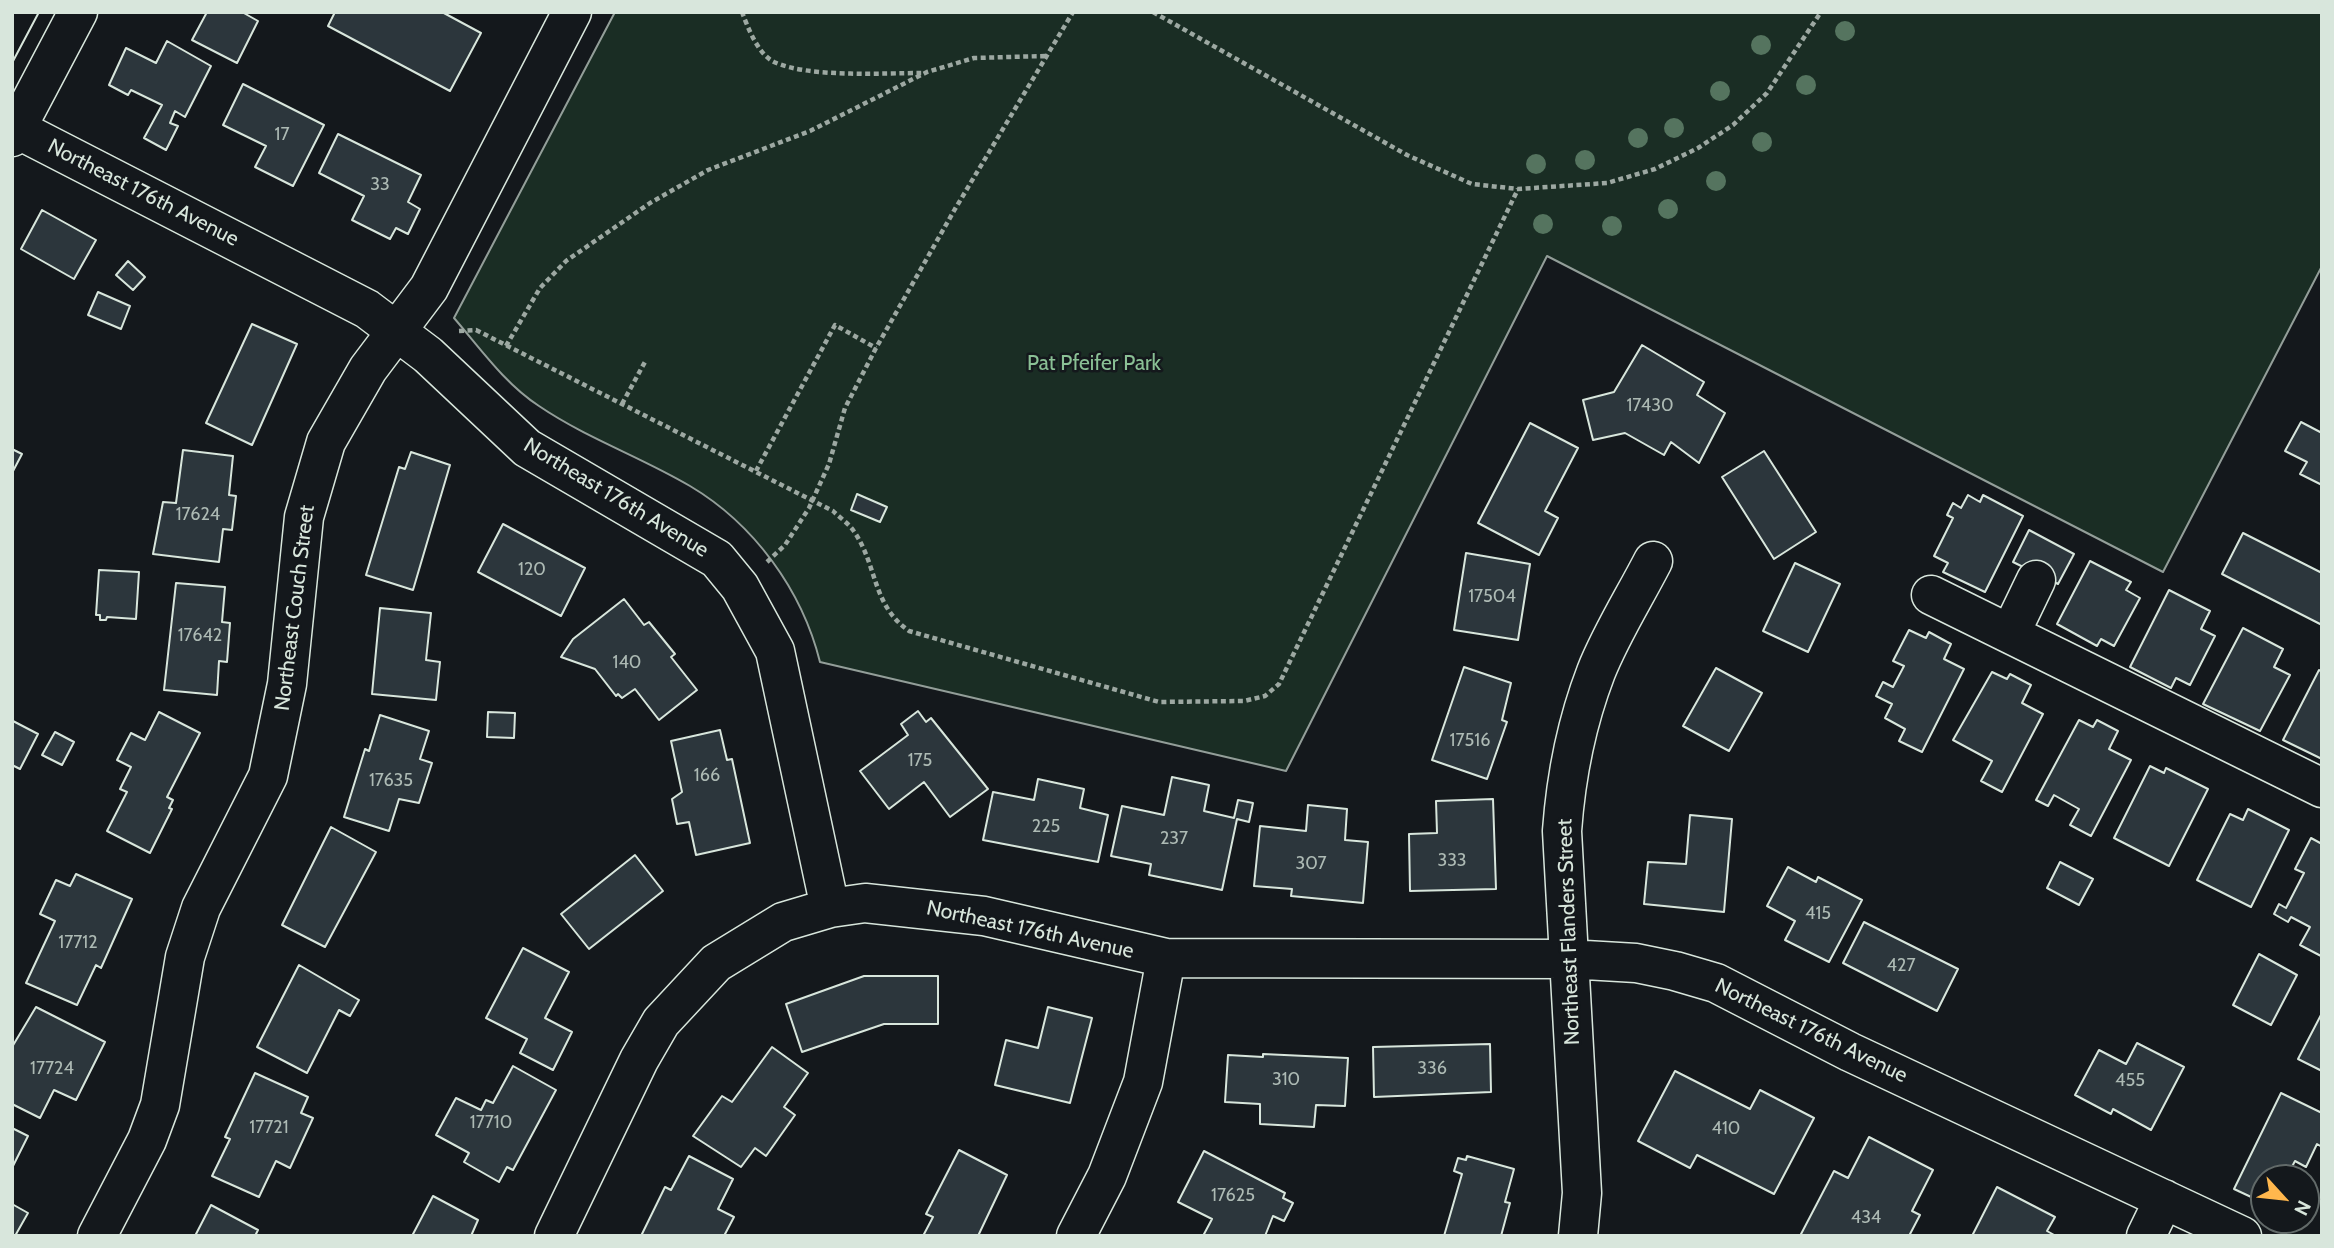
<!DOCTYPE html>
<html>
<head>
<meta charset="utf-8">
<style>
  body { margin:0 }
  #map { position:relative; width:2334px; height:1248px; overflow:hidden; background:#14181c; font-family:Cabin,sans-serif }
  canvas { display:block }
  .frame { position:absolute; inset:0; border:14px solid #d8e6dc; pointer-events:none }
  .north { position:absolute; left:2250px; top:1164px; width:70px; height:70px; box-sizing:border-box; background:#14181c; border:2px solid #626a69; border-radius:50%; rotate:117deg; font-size:19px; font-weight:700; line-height:28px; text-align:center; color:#d8e6dc }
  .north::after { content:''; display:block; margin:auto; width:24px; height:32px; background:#ffb74d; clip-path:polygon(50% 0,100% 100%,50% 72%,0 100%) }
</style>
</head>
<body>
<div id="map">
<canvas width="2334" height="1248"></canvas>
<div class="frame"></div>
<div class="north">N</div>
</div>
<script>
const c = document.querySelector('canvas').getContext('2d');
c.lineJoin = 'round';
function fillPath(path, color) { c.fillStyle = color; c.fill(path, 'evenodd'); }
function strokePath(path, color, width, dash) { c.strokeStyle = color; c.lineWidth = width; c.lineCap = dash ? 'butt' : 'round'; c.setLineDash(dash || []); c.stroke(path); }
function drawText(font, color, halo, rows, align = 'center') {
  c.font = font + ' Cabin,sans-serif'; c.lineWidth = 5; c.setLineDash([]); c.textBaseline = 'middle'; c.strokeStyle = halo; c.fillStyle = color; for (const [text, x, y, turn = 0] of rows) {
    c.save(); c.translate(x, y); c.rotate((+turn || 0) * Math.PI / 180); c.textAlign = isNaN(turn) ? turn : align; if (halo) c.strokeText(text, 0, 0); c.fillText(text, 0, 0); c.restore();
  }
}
const green = new Path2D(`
  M615 12H2322V266L2163 572 1547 256 1286 771 820 662C802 590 754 524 690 486 641 457 586 438 539 406 505 384 480 348 454 318Z`);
fillPath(green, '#1a2d24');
strokePath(green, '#939e99', 2);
const building = new Path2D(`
  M207 12H242L258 21 237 63 192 40Z
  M335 12H442L481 33 450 91 328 26Z
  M167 41 211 66 185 117 175 111 170 123 178 126 166 150 144 138 162 105 131 90 128 95 109 85 126 48 156 63Z
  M243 84 324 125 293 186 255 167 266 146 223 125Z
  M338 134 421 175 408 202 420 209 408 234 396 228 390 239 352 220 364 196 319 173Z
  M42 210 96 240 74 279 21 249Z
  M128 261 145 277 133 290 116 275Z
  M98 292 130 306 121 329 88 315Z
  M252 324 297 344 252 445 206 423Z
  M1642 345 1704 382 1697 395 1725 413 1699 463 1671 442 1664 455 1625 433 1593 440 1583 400 1614 392Z
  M2301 422 2322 433V485L2300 474 2307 462 2285 451Z
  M1530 423 1578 448 1545 511 1558 518 1539 555 1478 523Z
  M12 449 22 454 12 473Z
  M183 450 233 456 229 495 236 496 232 530 223 529 219 562 153 554 163 502 176 503Z
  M1764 451 1816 532 1774 559 1722 477Z
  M411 452 450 465 413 590 366 575 399 467 405 469Z
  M857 494 887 507 880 522 851 510Z
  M1968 495 1980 502 1983 495 2023 516 1985 592 1943 572 1948 563 1934 556 1953 518 1947 515 1953 503 1961 508Z
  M503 524 585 568 561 616 478 572Z
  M2029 530 2074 554 2058 584 2013 562Z
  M2243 533 2322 573V625L2222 574Z
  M1466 553 1530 564 1518 640 1454 630Z
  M2090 561 2131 582 2126 590 2140 598 2114 646 2101 639 2097 646 2057 624Z
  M1795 563 1840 584 1808 652 1763 631Z
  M99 570 139 572 136 619 107 617 106 620H100V615H96Z
  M176 583 225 587 222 622 230 623 227 662 219 661 217 695 164 690Z
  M2169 590 2210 611 2201 629 2215 636 2190 685 2176 678 2171 688 2130 667Z
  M624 599 644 625 649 622 675 654 671 657 697 690 659 720 635 689 622 698 618 694 616 696 595 669 561 657 573 639Z
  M380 608 431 613 426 660 440 662 436 700 372 694Z
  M2243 628 2283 649 2274 667 2290 675 2260 731 2203 704Z
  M1909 630 1926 638 1929 632 1951 644 1944 659 1964 669 1922 752 1899 741 1905 729 1885 718 1892 704 1876 696 1883 682 1893 687 1904 666 1893 661Z
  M1464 667 1511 683 1502 720 1507 722 1487 779 1432 760Z
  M1716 668 1762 693 1729 751 1683 726Z
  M2319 670 2322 672V759L2283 740Z
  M1992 672 2007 679 2010 674 2031 685 2022 703 2043 714 2002 792 1981 781 1992 761 1953 740Z
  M918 711 926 722 931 718 988 789 950 817 924 782 889 809 860 771 908 735 901 724Z
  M159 712 200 733 167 797 173 800 169 808 172 809 150 853 107 831 127 792 120 789 131 767 117 760 131 733 145 740Z
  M488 712 515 713 514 738 487 737Z
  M380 715 429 731 420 759 432 763 419 803 399 799 389 831 344 817 365 749 369 751Z
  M2079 720 2093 727 2097 720 2118 731 2109 749 2131 760 2091 836 2070 825 2079 809 2054 795 2048 806 2036 800Z
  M13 721 38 734 20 769 12 765Z
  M720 730 727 760 732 759 750 843 696 855 689 822 677 824 672 799 682 792 671 741Z
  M55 732 74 742 62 765 42 755Z
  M2150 766 2164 773 2166 768 2208 789 2169 866 2114 838Z
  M1172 777 1209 785 1204 811 1234 818 1238 800 1253 803 1249 822 1237 819 1222 890 1149 875 1151 864 1111 856 1122 806 1164 815Z
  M1038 779 1084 789 1080 808 1108 815 1098 862 983 840 993 792 1034 800Z
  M1493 799 1496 889 1410 891 1409 834 1437 833 1436 801Z
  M1308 805 1347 809 1345 840 1368 842 1363 903 1291 896 1292 889 1254 886 1260 826 1306 831Z
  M2248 809 2289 830 2251 907 2197 880 2230 814 2243 820Z
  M1690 815 1732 819 1724 912 1644 904 1648 862 1686 864Z
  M331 827 376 852 325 947 282 925Z
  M2311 838 2322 844 2321 956 2300 945 2310 927 2291 917 2288 922 2274 914 2279 904 2286 908 2304 873 2295 869Z
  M635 855 663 891 589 949 561 914Z
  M2060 862 2093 879 2079 905 2047 888Z
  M1788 867 1816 882 1818 877 1862 900 1829 962 1785 940 1795 921 1767 906Z
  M76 874 132 899 101 968 96 965 77 1005 26 983 55 921 40 914 56 880 70 886Z
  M1864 922 1958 969 1937 1011 1843 963Z
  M523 948 569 972 545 1018 572 1032 553 1070 520 1053 527 1039 486 1018Z
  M2259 954 2297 975 2271 1025 2233 1005Z
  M299 965 359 1000 350 1016 339 1010 307 1073 257 1047Z
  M864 976H938V1024H884L802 1052 786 1004Z
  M36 1007 105 1042 76 1100 54 1090 40 1118 12 1104V1047Z
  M1048 1007 1092 1018 1070 1103 995 1085 1006 1040 1038 1048Z
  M2322 1013V1071L2298 1059Z
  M2137 1043 2184 1067 2151 1130 2113 1109 2111 1114 2075 1095 2099 1050 2126 1064Z
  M1490 1044 1491 1092 1374 1097 1373 1047Z
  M772 1047 808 1073 784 1107 795 1115 766 1156 755 1148 741 1167 693 1136 722 1096 732 1102Z
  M1263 1054 1348 1058 1345 1106 1316 1105 1314 1127 1260 1124V1104L1225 1102 1228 1055 1263 1057Z
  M513 1066 556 1090 513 1170 507 1167 499 1182 464 1162 469 1153 436 1135 456 1098 481 1110 486 1100 493 1103Z
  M1675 1071 1750 1109 1760 1090 1814 1118 1774 1194 1697 1155 1690 1168 1638 1141Z
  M255 1073 308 1097 301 1113 313 1118 290 1168 276 1161 259 1197 212 1176 230 1139 225 1137Z
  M2281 1093 2322 1113V1147L2317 1144 2306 1167 2295 1161 2286 1178H2264V1203L2234 1189Z
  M12 1128 28 1136 12 1168Z
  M1869 1137 1933 1170 1912 1211 1920 1215 1909 1236H1800L1834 1171 1848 1178Z
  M959 1150 1007 1175 978 1236H923L933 1217 926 1214Z
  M1204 1151 1285 1193 1283 1198 1293 1203 1284 1221 1273 1216 1265 1236H1203L1212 1219 1178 1202Z
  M689 1156 733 1179 718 1209 734 1217 724 1236H641L665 1187 671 1190Z
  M1467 1156 1514 1169 1505 1202 1510 1203 1501 1236H1444L1462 1174 1454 1171 1458 1158 1466 1160Z
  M1997 1187 2055 1217 2047 1231 2056 1236H1972Z
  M433 1196 478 1220 471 1236H412Z
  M12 1204 28 1213 15 1236H12Z
  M211 1205 258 1230 255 1236H195Z`);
fillPath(building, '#2c363c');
strokePath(building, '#d8e6dc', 2);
const minor = new Path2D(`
  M17 129 367 309 428 355 527 448 717 559 740 587 775 651 830 908
  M12 137 78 12
  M1931 595 2322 788
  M2010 634 2036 580
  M97 1236 147 1140 160 1105 185 957 201 908 268 776 287 684 304 517 326 442 368 369 429 288 572 12
  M554 1236 639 1060 661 1022 716 963 783 922 830 908 865 903 984 916 1166 958 1568 959 1636 963 1675 971 1716 983 1850 1052 2242 1236
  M1076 1236 1107 1176 1143 1082 1166 958
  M1578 1236 1582 1193 1562 831C1566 776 1576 724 1596 672 1611 634 1634 598 1653 561
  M2146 1236 2164 1199`);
strokePath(minor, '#d8e6dc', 41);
strokePath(new Path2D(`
  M742 12C748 28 758 54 774 62 809 78 883 73 922 73
  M1153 12 1407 155 1472 184 1518 189 1607 183 1655 169 1698 148 1733 125 1767 93 1821 12
  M459 331 476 330 833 511C839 517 848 523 853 530 878 565 871 604 909 631L1159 702 1244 701 1265 696 1279 684 1518 189
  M506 346 540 288 566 261 650 203 708 170 810 131 927 72 974 58 1045 56
  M622 404 646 360
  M756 471 835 325 876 348
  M767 562 785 545 809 508 829 464 845 408 876 348 955 209 1073 12`), '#9da8a2', 4.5, [5, 3.5]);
strokePath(minor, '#14181c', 38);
strokePath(new Path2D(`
  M12 14 13 12
  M12 63 39 12`), '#d8e6dc', 2);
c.fillStyle = '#55745f';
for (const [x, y] of [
  [1845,31],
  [1761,45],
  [1806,85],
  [1720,91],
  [1674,128],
  [1638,138],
  [1762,142],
  [1585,160],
  [1536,164],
  [1716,181],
  [1668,209],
  [1543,224],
  [1612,226]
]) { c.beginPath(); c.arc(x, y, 10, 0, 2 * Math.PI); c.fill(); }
drawText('18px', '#adbab4', null, [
  ["17",282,135],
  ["33",380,185],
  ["17430",1650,406],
  ["17624",198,515],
  ["120",532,570],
  ["17504",1492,597],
  ["17642",200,636],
  ["140",627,663],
  ["17516",1470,741],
  ["175",920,761],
  ["166",707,776],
  ["17635",391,781],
  ["225",1046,827],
  ["237",1174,839],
  ["333",1452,861],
  ["307",1311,864],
  ["415",1818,914],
  ["17712",78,943],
  ["427",1901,966],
  ["17724",52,1069],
  ["336",1432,1069],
  ["310",1286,1080],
  ["455",2130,1081],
  ["17710",491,1123],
  ["17721",269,1128],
  ["410",1726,1129],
  ["17625",1233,1196],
  ["434",1866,1218]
]);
drawText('21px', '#d8e6dc', '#14181c', [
  ["Northeast 176th Avenue",143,193,27],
  ["Northeast 176th Avenue",616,498,31],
  ["Northeast Couch Street",295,608,-83],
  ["Northeast 176th Avenue",1030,930,12],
  ["Northeast Flanders Street",1569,932,-92],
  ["Northeast 176th Avenue",1811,1031,26]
]);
drawText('21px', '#8ac095', '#14181c', [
  ["Pat Pfeifer Park",1094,364]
]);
</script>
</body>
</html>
